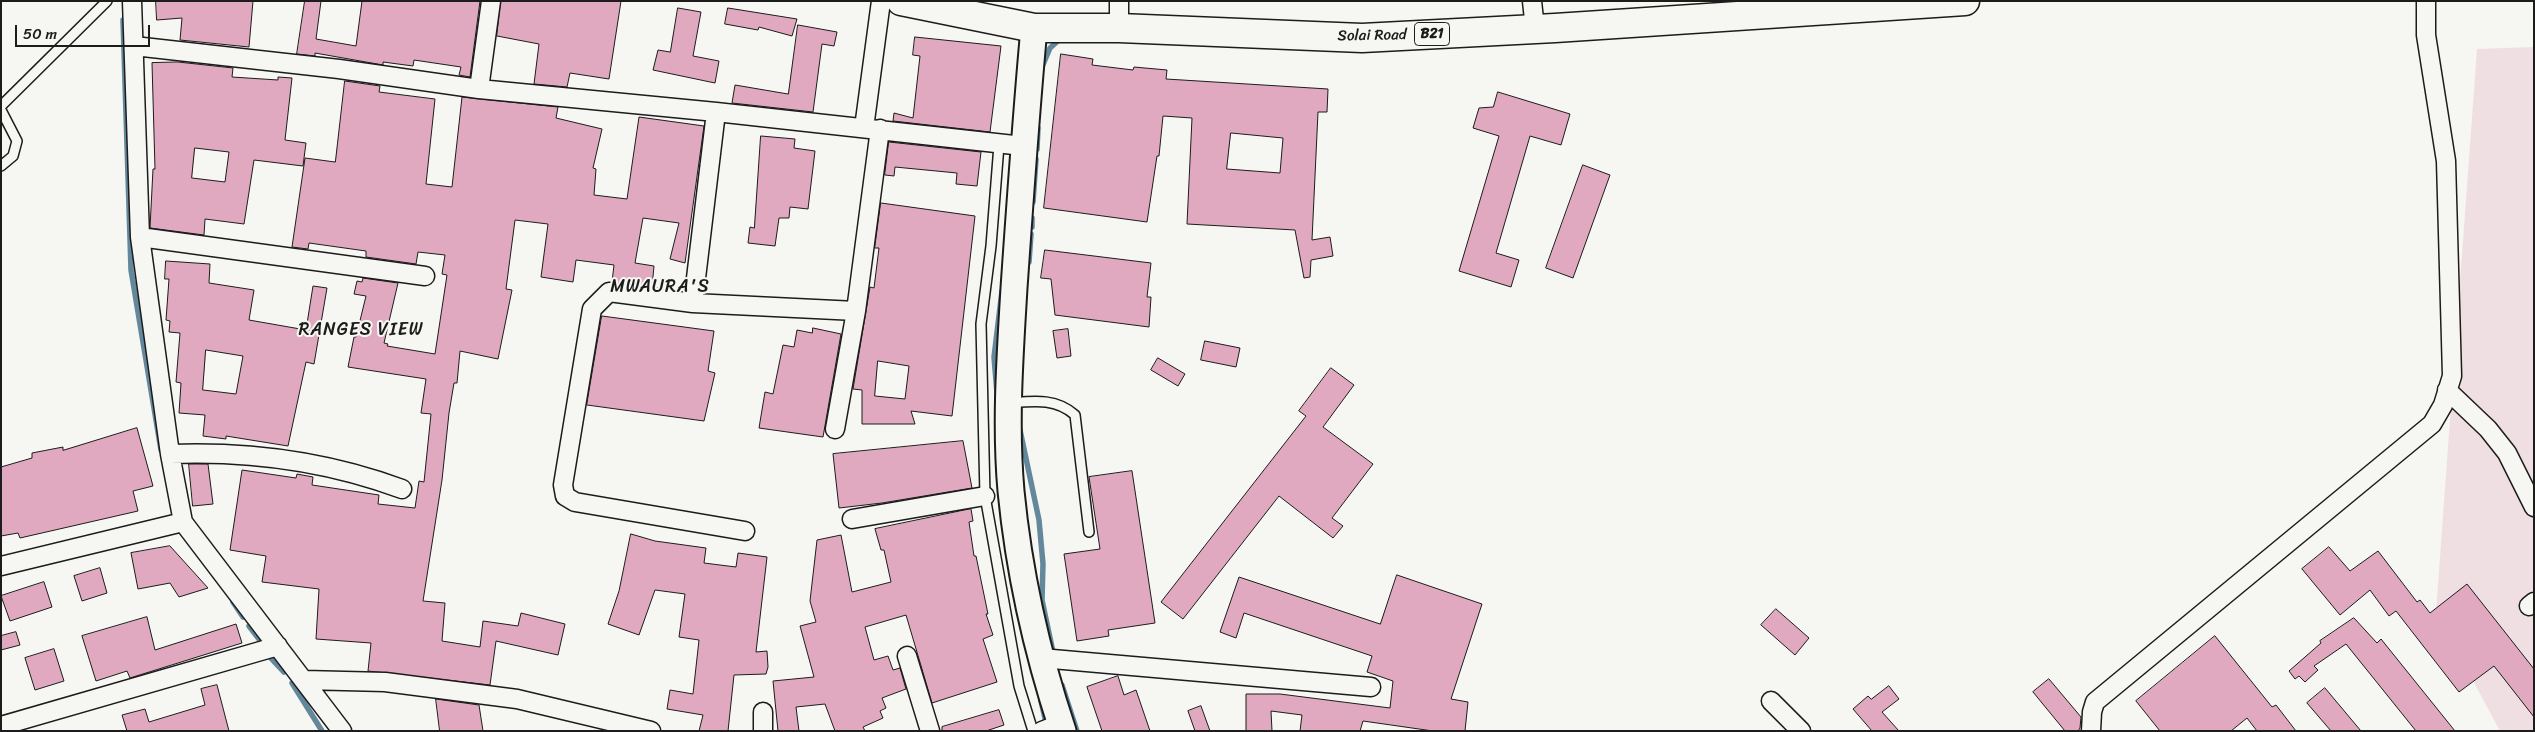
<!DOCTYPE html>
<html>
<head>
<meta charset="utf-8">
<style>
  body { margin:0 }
  #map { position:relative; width:2535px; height:732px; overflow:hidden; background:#f6f6f2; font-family:Sriracha,sans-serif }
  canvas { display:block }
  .frame { position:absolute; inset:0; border:2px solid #1c1c1c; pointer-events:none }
  .scale { position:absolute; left:15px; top:25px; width:135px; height:22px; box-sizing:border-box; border:2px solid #1c1c1c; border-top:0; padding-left:6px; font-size:15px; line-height:18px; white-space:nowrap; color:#1c1c1c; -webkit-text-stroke:4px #f6f6f2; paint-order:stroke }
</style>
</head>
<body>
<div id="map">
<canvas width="2535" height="732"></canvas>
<div class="frame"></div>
<div class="scale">50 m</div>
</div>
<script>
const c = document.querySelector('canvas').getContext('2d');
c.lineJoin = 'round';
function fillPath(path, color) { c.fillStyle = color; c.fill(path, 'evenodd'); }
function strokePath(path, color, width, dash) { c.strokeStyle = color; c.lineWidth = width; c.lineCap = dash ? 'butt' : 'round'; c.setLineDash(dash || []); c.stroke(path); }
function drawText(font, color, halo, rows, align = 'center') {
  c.font = font + ' Sriracha,sans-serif'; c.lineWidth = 4; c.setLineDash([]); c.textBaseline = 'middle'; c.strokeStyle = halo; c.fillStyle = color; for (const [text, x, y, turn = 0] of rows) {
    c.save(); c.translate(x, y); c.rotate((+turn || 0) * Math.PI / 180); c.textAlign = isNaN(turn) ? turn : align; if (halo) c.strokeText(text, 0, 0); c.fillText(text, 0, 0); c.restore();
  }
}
fillPath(new Path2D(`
  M2534 47V731H2500L2436 612 2477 49Z`), '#efdfe3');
strokePath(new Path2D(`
  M123 20 131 270 161 450
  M1042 67 1050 48 1061 38
  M1037 149 1038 128
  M1033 202 1036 159
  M1032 227V218
  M1029 262 1031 234
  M997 393 994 357 1002 291
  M1020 430 1039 520 1043 564 1042 600 1053 652
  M233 602 243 617
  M249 626 262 643
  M270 657 284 672
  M292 683 322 731
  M1062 685 1077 731
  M1041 701 1046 723`), '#63889c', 5.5);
const building = new Path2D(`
  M156 1H253L249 47 180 40 182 18 157 20Z
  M305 1H321L316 39 356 46 362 1H480L470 77 459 75 461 67 414 60 413 66 383 62V65L315 53V56L297 54Z
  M501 1H621L609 79 570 73 567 87 534 84 539 44 497 36Z
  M678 8 701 12 693 56 719 61 715 83 653 70 658 50 670 52Z
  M728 8 797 19 792 36 759 27 758 30 725 24Z
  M798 25 837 32 834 46 822 44 813 112 732 103 735 85 788 94Z
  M915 37 1001 46 990 132 893 121 894 113 913 118 920 56 913 55Z
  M1061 54 1093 59 1092 65 1133 70 1134 67 1167 70 1166 79 1328 89 1327 112H1318L1312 240 1330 237 1333 256 1311 260 1310 277 1304 278 1295 230 1187 224 1192 118 1163 116 1159 156H1157L1147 222 1044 208ZM1231 133 1283 138 1280 173 1227 169Z
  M178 62 233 68 232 77 278 80V77L292 78 285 140 306 143 303 166 254 160 244 224 205 219 204 235 150 228 153 169H155L152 63ZM195 148 229 152 225 182 192 178Z
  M345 81 380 86 379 92 435 99 426 184 452 187 462 97 558 107 556 118 602 129 593 168 596 169 594 195 627 199 639 117 704 126 685 263 670 259 679 223 643 218 635 263 654 266 652 287 612 282 614 265 576 260 573 282 541 277 548 224 515 220 506 289 512 290 498 359 460 351 457 383H454L449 413 442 480 423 601 445 603 442 641 480 647 483 621 518 626 521 613 565 624 558 655 496 641 490 685 368 671 371 643 316 639 319 589 262 582 266 556 230 550 242 470 296 478 297 474 313 477 312 485 379 495 378 504 415 508 419 481 424 482 431 414 421 413 426 379 348 367 354 337H356L366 296 354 294 357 281 362 282 363 278 398 283 384 343 388 344 387 346 435 354 447 275 442 274 445 255 418 252 416 264 366 257V251L309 243 308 249 292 247 305 158 335 162Z
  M1498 92 1570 114 1561 145 1530 136 1496 253 1519 260 1511 287 1459 271 1499 136 1473 128 1479 108 1493 107Z
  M761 136 795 139 794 148 815 151 808 209 790 207 789 218H779L775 246 748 243 750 227 754 228Z
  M889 142 981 152 977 186 956 184 957 173 895 167 894 176 885 175Z
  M1583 165 1610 175 1573 278 1546 268Z
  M881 203 975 216 952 416 911 411 915 424H862V390L853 389 870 287 874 288 879 248H875ZM878 361 909 366 905 399 875 396Z
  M1045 250 1151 263 1147 297H1151L1149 327 1055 315 1051 279 1041 278Z
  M166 261 210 264 209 283 254 290 249 320 306 330 313 286 327 288 314 364 306 362 288 446 226 436V439L203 436 205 415 179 413 181 383 176 382 180 333 169 332 170 321 166 320 169 279H165ZM206 350 243 356 236 394 203 390Z
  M602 316 714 331 708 371 715 373 704 421 587 405Z
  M813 328 841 334 823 437 759 428 765 392 773 394 783 345 794 347 797 330 812 333Z
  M1068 329 1071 356 1057 358 1053 331Z
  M1205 341 1240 348 1236 367 1201 360Z
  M1158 358 1185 374 1178 386 1151 370Z
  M1331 368 1354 385 1323 427 1373 464 1332 518 1343 526 1333 538 1279 496 1183 619 1161 602 1306 416 1299 411Z
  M137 428 153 486 133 491 138 511 20 538 18 533 1 536V467L32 458V453L63 447V450Z
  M963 441 972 488 882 503 839 508 833 454Z
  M189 464H208L213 504 193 506Z
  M1132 471 1155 623 1108 630 1109 636 1077 641 1064 554 1100 549 1089 477Z
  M971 509 973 521 969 522 974 556H976L988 614H986L993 635 983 639 997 682 932 703 906 615 865 627 874 660 888 656 893 670 900 668 906 689 882 698 886 708 880 711 883 718 863 727 865 731H835L825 704 796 707 799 731H778L773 681 814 677 800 626 816 622 810 601 817 540 841 535 852 592 891 582 884 550H881L875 529Z
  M631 534 655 541 706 548 704 563 736 567 738 553 767 557 756 652 767 651 768 667 766 674 734 675 728 731H699L703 715 667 709 670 690 693 694 699 640 679 637 685 594 655 590 639 635 608 624 619 591Z
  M170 546 208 588 179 597 170 583 138 589 131 553Z
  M2329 547 2350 571 2378 551 2417 602 2420 600 2430 613 2467 584 2534 669V717L2494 666 2459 692 2396 611 2389 616 2370 590 2340 615 2302 569Z
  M100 568 107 593 82 601 74 576Z
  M1397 575 1482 604 1451 699 1468 702 1465 731H1433L1363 721 1360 731H1300L1302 715 1271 711 1272 731H1246V694H1280L1390 708 1393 681 1367 672 1372 656 1244 613 1236 638 1220 632 1239 577 1380 624Z
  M44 582 52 607 10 621 1 596Z
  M1776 609 1809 638 1795 655 1761 625Z
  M147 617 155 650 236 624 242 643 130 678 127 671 96 681 82 636Z
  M2354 618 2377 643 2381 639 2455 731H2416L2346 644 2314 666 2318 670 2305 682 2299 676 2295 679 2289 671 2321 643 2320 641Z
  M16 632 20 645 1 650V636Z
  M2215 636 2272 707 2276 705 2296 731H2257L2247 718 2231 731H2160L2136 701Z
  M54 649 64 681 35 690 25 658Z
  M1118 676 1124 695 1136 690 1150 731H1102L1087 687Z
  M2049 679 2081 717 2080 728 2078 731H2065L2033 692Z
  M217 685 229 731H127L122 715 145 709 149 722 205 705 201 689Z
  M1889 686 1899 699 1882 712 1899 731H1872L1853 709 1868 696 1871 699Z
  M2325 688 2361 731H2331L2307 703Z
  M436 699 479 705 483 731H440Z
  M1201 706 1210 731H1195L1188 711Z
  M999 710 1004 725 986 731H942V727Z`);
fillPath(building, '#e0a9c0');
strokePath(building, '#1c1c1c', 1);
const lane = new Path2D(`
  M1 106 107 1
  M1 110 17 141 13 156 1 166
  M999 145 991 246 981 324 985 496 1019 686 1033 731
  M1010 403C1034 401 1056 398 1075 415L1089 532`);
const street = new Path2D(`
  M132 1 140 237 170 454 183 522 342 731
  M1119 1V28
  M1532 1 1535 29
  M134 46 339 69 479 89 716 112
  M479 89 491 1
  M864 128 881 1
  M140 237 425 276
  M693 303 856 311
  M2447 390 2488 429 2507 453 2534 507
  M835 429 856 311 880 129
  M170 454C248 451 329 462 402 489
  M852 519 985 496
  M745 531 575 502 565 496 563 485 592 309 609 292 693 303 716 112 1023 146
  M1 566 183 522
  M2529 606 2534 602
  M907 656 930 731
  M1041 658 1371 687
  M304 680 385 682 517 699 651 731
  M1771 701 1801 731
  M763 712V731
  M1 726 278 646
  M1042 731 1060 724
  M2091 731 2092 712 2095 702 2432 424 2443 405 2452 376 2446 161 2426 35V1`);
const secondary = new Path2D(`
  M1034 28C1026 115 1020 201 1014 288 1010 356 1005 423 1011 491 1019 573 1037 653 1063 731`);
const highway = new Path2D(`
  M901 1 1034 28H1119L1362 38 1555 28 1965 1`);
strokePath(lane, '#1c1c1c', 12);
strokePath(street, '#1c1c1c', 21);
strokePath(secondary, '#1c1c1c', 29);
strokePath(highway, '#1c1c1c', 31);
strokePath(lane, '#f6f6f2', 9);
strokePath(street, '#f6f6f2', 18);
strokePath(secondary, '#f6f6f2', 25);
strokePath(highway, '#f6f6f2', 28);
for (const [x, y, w] of [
  [1432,34,35]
]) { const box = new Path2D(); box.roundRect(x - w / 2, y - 11.5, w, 23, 4); c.fillStyle = '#f6f6f2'; c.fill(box); strokePath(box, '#1c1c1c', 1); }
drawText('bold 14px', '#1c1c1c', null, [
  ["B21",1432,34]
]);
drawText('15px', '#1c1c1c', '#f6f6f2', [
  ["Solai Road",1372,36,-1]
]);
c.letterSpacing = '1px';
drawText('18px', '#1c1c1c', '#f6f6f2', [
  ["MWAURA'S",660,287],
  ["RANGES VIEW",361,330]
]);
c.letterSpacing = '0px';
</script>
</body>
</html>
